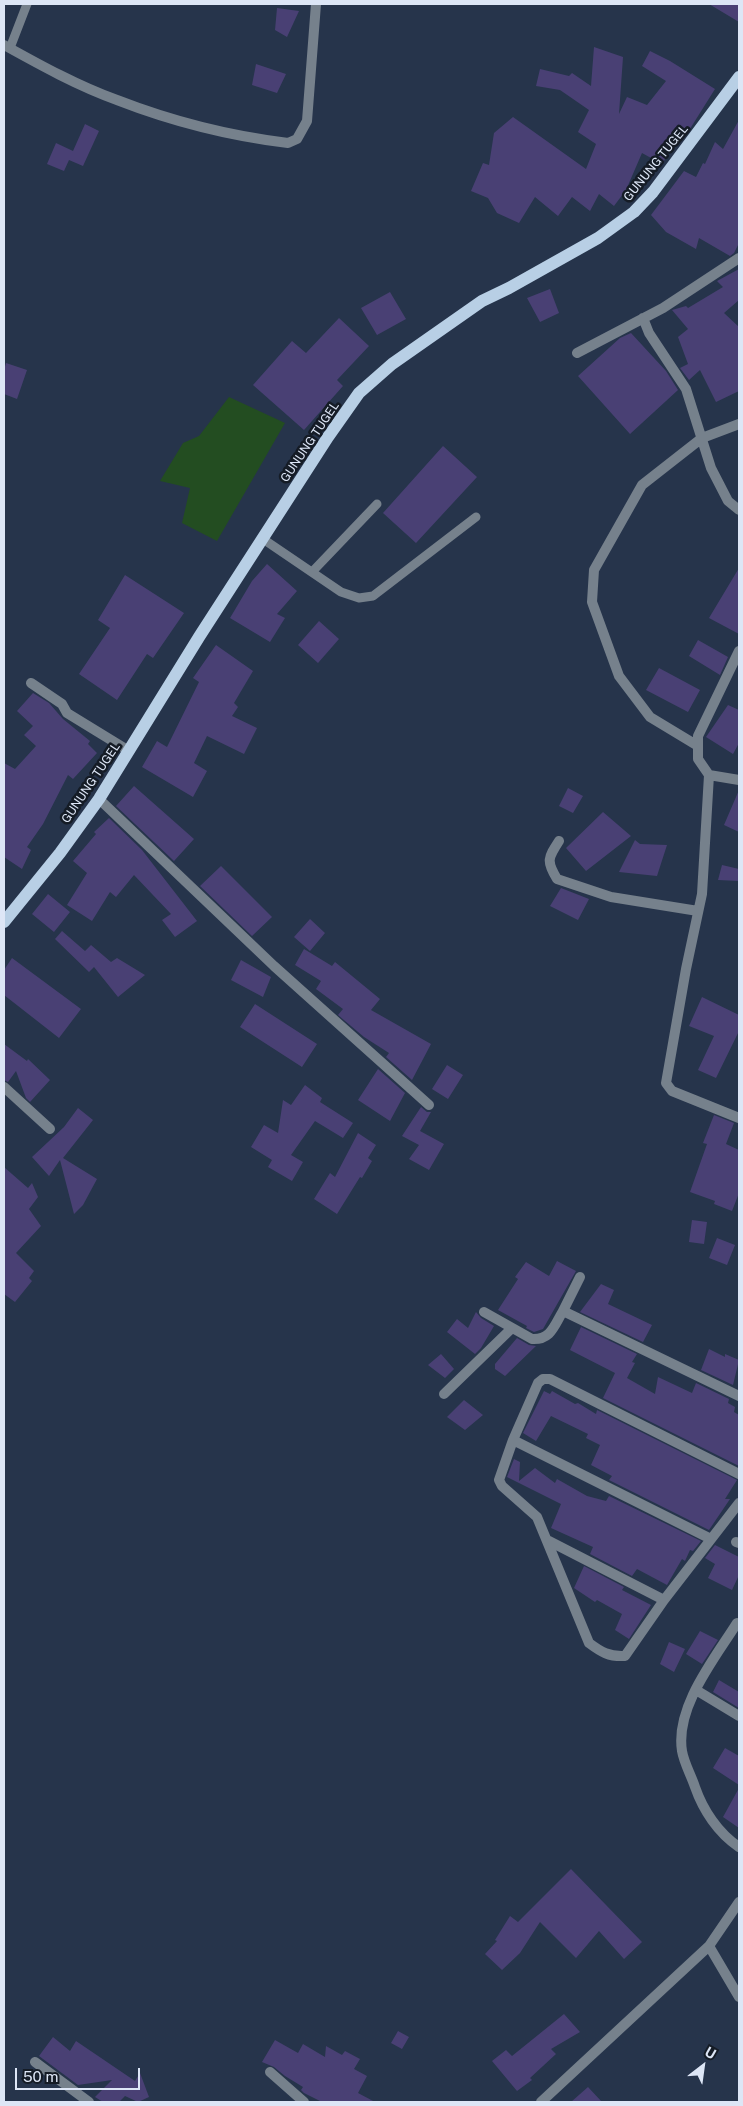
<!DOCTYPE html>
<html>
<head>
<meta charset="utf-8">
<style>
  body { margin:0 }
  #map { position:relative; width:743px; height:2106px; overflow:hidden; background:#26344b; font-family:"Public Sans",sans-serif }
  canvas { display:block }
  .frame { position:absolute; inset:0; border:5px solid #dde6f6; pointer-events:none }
  .north { position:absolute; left:678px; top:2041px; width:50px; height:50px; -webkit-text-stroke:4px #151c26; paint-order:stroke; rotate:30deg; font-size:14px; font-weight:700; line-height:20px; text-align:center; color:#dde6f6 }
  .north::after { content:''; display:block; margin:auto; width:18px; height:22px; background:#dde6f6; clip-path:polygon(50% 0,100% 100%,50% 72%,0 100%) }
  .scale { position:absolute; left:15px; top:2068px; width:125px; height:22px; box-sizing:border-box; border:2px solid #dde6f6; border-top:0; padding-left:6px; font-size:15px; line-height:18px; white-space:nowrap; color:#dde6f6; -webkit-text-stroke:4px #151c26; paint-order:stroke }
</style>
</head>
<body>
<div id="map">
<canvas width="743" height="2106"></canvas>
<div class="frame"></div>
<div class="north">U</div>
<div class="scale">50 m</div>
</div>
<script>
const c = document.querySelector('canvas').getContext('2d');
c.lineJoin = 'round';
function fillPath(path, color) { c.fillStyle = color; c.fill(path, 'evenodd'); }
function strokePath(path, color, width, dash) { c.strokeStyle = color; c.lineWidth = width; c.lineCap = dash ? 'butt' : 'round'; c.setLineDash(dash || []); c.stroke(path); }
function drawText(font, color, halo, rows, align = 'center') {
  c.font = font + ' "Public Sans",sans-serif'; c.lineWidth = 5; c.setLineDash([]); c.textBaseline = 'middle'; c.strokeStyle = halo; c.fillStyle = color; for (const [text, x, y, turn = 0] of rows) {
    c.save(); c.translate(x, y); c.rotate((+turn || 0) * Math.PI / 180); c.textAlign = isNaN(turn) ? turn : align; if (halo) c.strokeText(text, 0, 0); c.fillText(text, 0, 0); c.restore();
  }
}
fillPath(new Path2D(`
  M229 397 285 423 217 541 182 523 190 488 160 481 183 443 199 436Z`), '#234d21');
fillPath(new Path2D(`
  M709 4H739V22Z
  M277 8 299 11 287 37 275 30Z
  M594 47 623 57 619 114 627 97 647 105 666 81 642 66 650 51 670 61 715 89 688 132 684 128 662 164 642 153 626 190 614 206 599 194 590 211 572 197 558 216 535 197 519 223 497 213 488 198 471 191 483 163 489 165 494 133 513 117 586 169 596 144 578 132 589 110 560 90 536 86 540 69 569 76 572 73 591 86Z
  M256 64 286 74 277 93 252 85Z
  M739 120V243L734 253 730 256 699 238 696 249 666 232 651 215 684 171 696 177 703 163 705 164 715 142 723 149Z
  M85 124 99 131 83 166 69 160 64 171 47 164 56 143 73 151Z
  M739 269V300L724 313 739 327V391L716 402 700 370 689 380 680 368 688 364 678 337 688 329 672 310 686 306 688 308 723 287 717 281Z
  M550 289 559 313 540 322 527 298Z
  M390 292 406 319 377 335 361 308Z
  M339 318 369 346 337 380 343 386 304 430 253 385 292 341 306 353Z
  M631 333 666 371 678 390 630 434 578 376 620 338Z
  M6 363 27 370 17 399 4 394V370Z
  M443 446 477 477 416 543 383 513Z
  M267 564 297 591 277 614 285 618 270 642 230 618 252 581Z
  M739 568V634L709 618Z
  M125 575 184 613 153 658 147 654 117 700 79 674 110 628 98 620Z
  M319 621 339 639 318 663 298 645Z
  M698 640 728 657 720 675 689 656Z
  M216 645 253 671 234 703 238 707 232 716 257 728 244 754 207 736 194 763 207 771 193 797 142 767 157 741 167 747 199 682 193 678Z
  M659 668 700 690 688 712 646 690Z
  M33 693 49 703 63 719 90 741 88 744 97 753 73 779 68 775 43 824 27 847 31 850 22 869 4 857V763L15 769 36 746 24 735 33 726 17 711Z
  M728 705 739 710V743L733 754 706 737Z
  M134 786 194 839 174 861 116 806Z
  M568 788 583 796 573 813 559 806Z
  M739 790V832L724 825Z
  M603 812 631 836 586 871 566 848Z
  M109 818 142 850 197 921 175 937 162 920 171 914 134 875 116 897 110 892 92 921 67 905 87 873 73 861 96 834 94 832Z
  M635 840 640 844 667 845 657 876 619 872Z
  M722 865 739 869V881L718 880Z
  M221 866 272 917 252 936 200 886Z
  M561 888 589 899 578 920 550 906Z
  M48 894 70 912 54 932 32 914Z
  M310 919 325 933 310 951 294 937Z
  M62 931 85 951 91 945 111 962 117 958 145 975 118 997 94 967 89 972 55 939Z
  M304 949 332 966 335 962 380 999 371 1010 431 1044 412 1080 386 1057 389 1053 364 1037 338 1015 343 1009 316 989 321 981 295 965Z
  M12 958 81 1009 59 1038 4 995V970Z
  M241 960 271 977 263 997 231 980Z
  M702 997 739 1015V1031L716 1078 698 1070 714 1036 689 1026Z
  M255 1004 317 1044 302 1067 240 1027Z
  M4 1044 27 1061 28 1059 50 1080 30 1102 26 1098 16 1071 8 1082 4 1080Z
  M447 1065 463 1075 448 1099 432 1089Z
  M378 1069 405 1093 390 1121 358 1100Z
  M305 1085 322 1098 320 1102 353 1123 343 1138 315 1121 291 1155 303 1162 292 1181 268 1167 272 1160 251 1147 264 1125 278 1133 283 1100 291 1105Z
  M421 1107 427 1112H431L420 1131 444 1144 429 1170 409 1159 419 1145 402 1136Z
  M78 1108 93 1120 63 1158 97 1179 83 1205 74 1214 60 1160 49 1176 32 1157 64 1127Z
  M714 1115 734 1123 726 1144 739 1150V1193L732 1211 714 1204 715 1201 690 1192 707 1144 703 1143Z
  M358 1133 376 1145 368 1158 372 1161 362 1178 360 1177 337 1214 314 1199 330 1173 335 1177Z
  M4 1167 28 1188 32 1183 38 1197 29 1209 41 1226 16 1253 34 1271 29 1278 32 1281 15 1302 4 1294Z
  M692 1220 707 1222 704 1244 689 1242Z
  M717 1238 735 1245 727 1265 709 1258Z
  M557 1261 576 1271 543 1329 534 1332 526 1328 527 1326 498 1310 518 1279 515 1277 526 1262 549 1276Z
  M601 1284 614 1290 608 1304 652 1325 643 1342 580 1312Z
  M476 1312 481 1318 494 1326 481 1348 475 1354 447 1332 457 1319 468 1328Z
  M581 1327 637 1354 632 1362 635 1363 627 1378 655 1394 658 1377 692 1393 696 1383 729 1399 728 1403 735 1407 734 1412 739 1415V1466L603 1398 615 1373 570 1350Z
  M517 1338 529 1345 536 1346 505 1376 495 1369V1364Z
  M709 1349 725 1357V1354L739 1360 733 1385 701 1370Z
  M441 1354 454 1369 445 1378 428 1365Z
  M544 1391 550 1394 552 1391 575 1404 578 1403 596 1414 597 1410 737 1480 725 1499H730L709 1530 609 1480 612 1476 591 1465 600 1445 586 1438 588 1434 551 1416 536 1441 523 1433Z
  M464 1400 483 1415 465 1430 447 1417Z
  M514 1459 520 1462 519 1481 535 1468 555 1483 557 1479 587 1496 606 1501 609 1496 701 1541 693 1551 690 1550 685 1561 682 1559 667 1585 637 1569 632 1576 590 1554 593 1547 551 1528 561 1504 507 1477Z
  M715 1545 739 1557V1575L732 1590 708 1578 715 1564 705 1558Z
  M584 1566 624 1587 622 1590 651 1605 629 1639 615 1630 622 1614 597 1600 595 1602 574 1588Z
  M700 1631 718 1640 702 1664 686 1654Z
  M669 1642 685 1649 674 1672 660 1664Z
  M719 1680 739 1692V1708L713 1692Z
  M725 1748 739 1756V1785L713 1768Z
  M739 1788V1828L723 1817Z
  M571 1869 642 1942 624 1959 599 1931 576 1958 540 1922 520 1953 502 1970 485 1954 497 1941 495 1940 510 1916 518 1922Z
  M564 2014 580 2032 551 2049 556 2054 530 2078 532 2080 517 2091 492 2061 506 2050 512 2056Z
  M398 2031 409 2037 402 2049 391 2043Z
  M53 2037 70 2051 76 2041 135 2081 140 2073 149 2097 138 2102 125 2096 119 2102H103L95 2097 112 2080 78 2085 39 2056Z
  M275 2040 298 2053 303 2044 325 2057 326 2046 342 2055 345 2051 360 2059 354 2069 367 2076 358 2093 375 2102H322L304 2093 301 2090 303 2087 285 2076 274 2067 262 2062Z
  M588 2087 602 2102H571Z`), '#494074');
strokePath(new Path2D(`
  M10 48 27 4
  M263 539 341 592 359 598 373 596 476 517
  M312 572 377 504`), '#76818c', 9);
strokePath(new Path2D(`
  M4 45C40 65 78 86 117 100 171 121 230 136 288 143L297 139 307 121 316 4
  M643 318 649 333 686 389 711 468 728 501 739 510
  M577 353 663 308 739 258
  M739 651 698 736V759L709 775 702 894 686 969 666 1083 672 1091 739 1118
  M31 683 62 704 67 713 129 751
  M698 746 650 717 619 676 592 602 594 570 642 485 702 438 739 424
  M709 775 739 780
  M99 799 274 966 429 1105
  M559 841C548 858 546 861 557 879L611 897 698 911
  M4 1087 50 1129
  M563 1311 580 1277
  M484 1312 532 1339C551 1340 554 1326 563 1311L739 1396
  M444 1394 511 1329
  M513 1440 499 1480 502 1486 537 1517 589 1643C601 1652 609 1657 625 1656L664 1600 739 1503
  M711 1539 513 1440 538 1383 543 1379H550L739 1474
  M547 1540 664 1600
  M736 1542 739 1543
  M737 1623C715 1658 675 1707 682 1751 684 1763 691 1775 695 1787 703 1810 718 1833 739 1847
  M696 1690 739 1716
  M709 1946 739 1997
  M35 2062 89 2102
  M270 2072 304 2102
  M541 2102 709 1946 739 1902`), '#76818c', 10);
strokePath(new Path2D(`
  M4 922 60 853 99 799 199 637 328 437 359 393 392 364 482 301 509 288 598 238 634 212 653 192 739 77`), '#b8cfe5', 12);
drawText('12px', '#dde6f6', '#151c26', [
  ["GUNUNG TUGEL",656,163,-51],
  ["GUNUNG TUGEL",310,442,-56],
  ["GUNUNG TUGEL",91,783,-56]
]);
</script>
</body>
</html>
